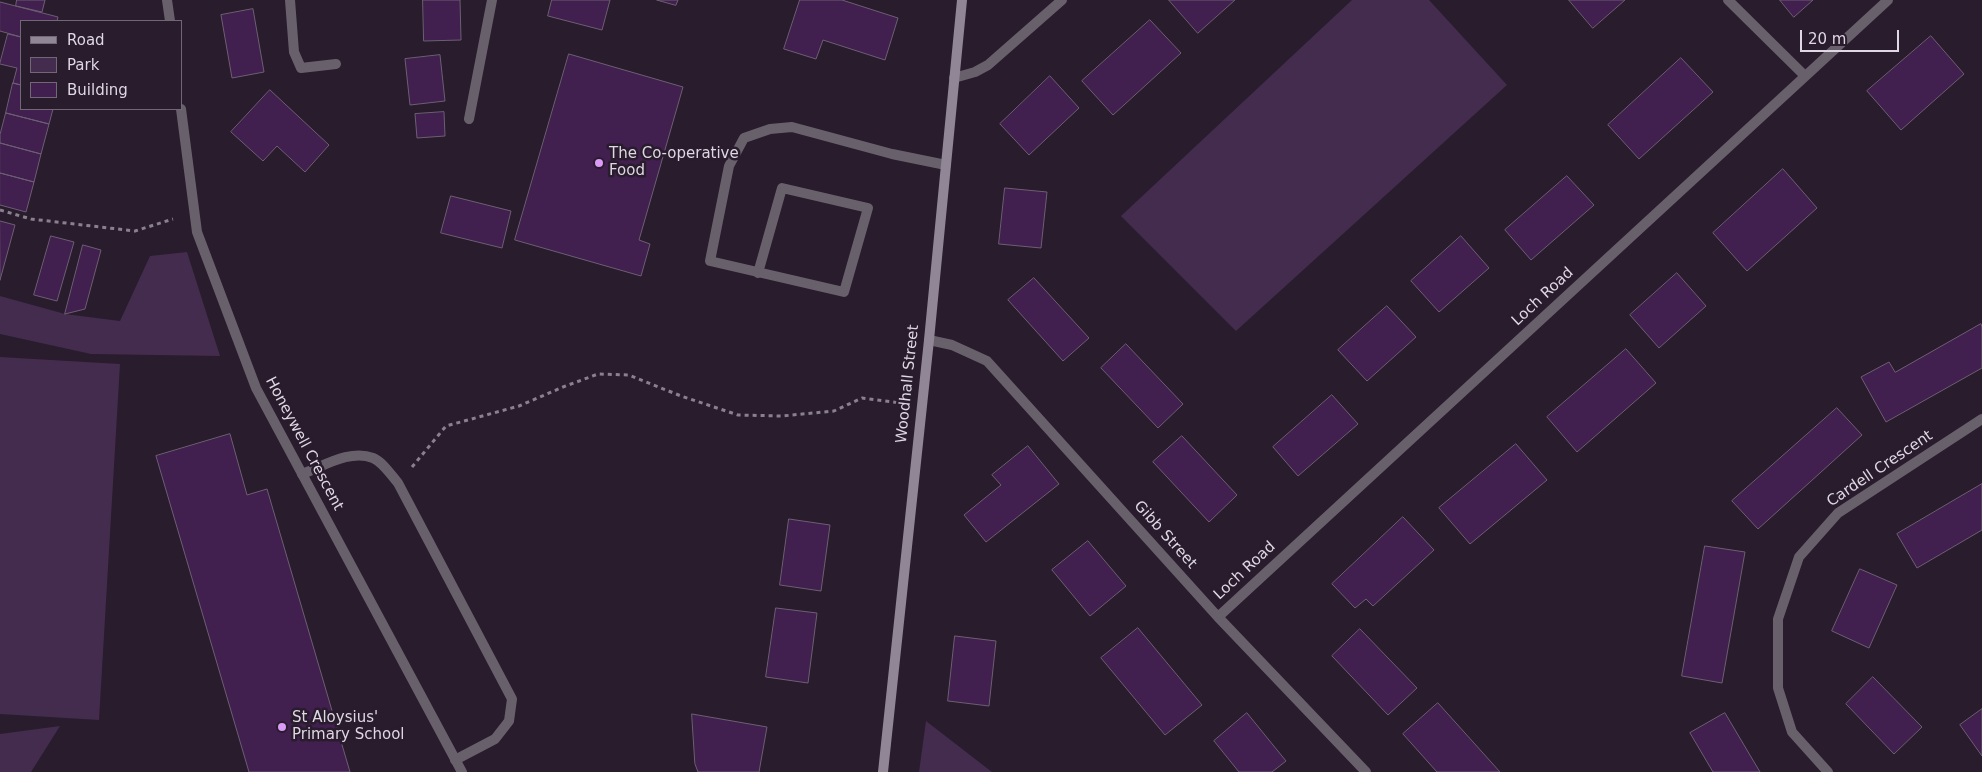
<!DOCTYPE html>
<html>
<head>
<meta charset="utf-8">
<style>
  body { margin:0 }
  #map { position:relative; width:1982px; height:772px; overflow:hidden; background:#281c2d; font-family:"DejaVu Sans",sans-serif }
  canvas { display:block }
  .legend { position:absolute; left:20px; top:20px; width:162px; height:90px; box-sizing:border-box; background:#281c2d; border:1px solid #716776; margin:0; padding:6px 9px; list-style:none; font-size:15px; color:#dfd7e3 }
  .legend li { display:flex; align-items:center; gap:10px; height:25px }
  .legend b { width:25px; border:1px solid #716776 }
  .scale { position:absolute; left:1800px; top:30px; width:99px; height:22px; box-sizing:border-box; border:2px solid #dfd7e3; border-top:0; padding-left:6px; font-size:15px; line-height:18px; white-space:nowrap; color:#dfd7e3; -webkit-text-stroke:4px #281c2d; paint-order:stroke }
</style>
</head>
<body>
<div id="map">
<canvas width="1982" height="772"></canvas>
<ul class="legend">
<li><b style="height:6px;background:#908695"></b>Road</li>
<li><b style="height:14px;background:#432c4d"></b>Park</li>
<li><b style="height:14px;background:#411f4e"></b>Building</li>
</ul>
<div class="scale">20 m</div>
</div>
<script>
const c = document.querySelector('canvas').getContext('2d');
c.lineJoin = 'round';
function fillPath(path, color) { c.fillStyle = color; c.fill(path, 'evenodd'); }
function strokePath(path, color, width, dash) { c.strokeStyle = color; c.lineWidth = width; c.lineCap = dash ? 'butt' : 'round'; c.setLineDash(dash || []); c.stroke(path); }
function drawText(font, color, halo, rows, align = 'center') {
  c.font = font + ' "DejaVu Sans",sans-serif'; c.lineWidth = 5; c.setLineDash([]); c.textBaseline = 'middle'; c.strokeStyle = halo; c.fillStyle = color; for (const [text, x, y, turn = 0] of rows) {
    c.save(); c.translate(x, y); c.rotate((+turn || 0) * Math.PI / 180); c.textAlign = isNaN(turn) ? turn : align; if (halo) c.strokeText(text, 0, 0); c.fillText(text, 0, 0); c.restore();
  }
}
fillPath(new Path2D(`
  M1352 0H1429L1507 85 1236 331 1121 216Z
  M187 252 220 356 91 354 0 334V296L65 314 120 321 150 256Z
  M0 357 120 364 99 720 0 714Z
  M926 721 992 772H919Z
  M60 726 31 772H0V734Z`), '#432c4d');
const building = new Path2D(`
  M17 0H45L42 12 16 6Z
  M423 0H460L461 40 424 41Z
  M552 0H610L602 30 548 16Z
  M657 0H678L676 5Z
  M800 0H842L898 18 885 60 823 40 816 59 784 49Z
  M1169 0H1235L1198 33Z
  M1569 0H1625L1593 28Z
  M1780 0H1813L1794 17Z
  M0 2 58 17 57 21H21V37L0 31Z
  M253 9 264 72 232 78 221 15Z
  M1150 20 1181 53 1113 115 1082 81Z
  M8 34 21 37V85L13 83 17 68 0 64Z
  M1931 36 1964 74 1901 130 1867 91Z
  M569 54 683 87 639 240 650 244 641 276 515 240Z
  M440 55 445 101 410 105 405 59Z
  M1681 58 1713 92 1639 159 1608 125Z
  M1050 76 1079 108 1029 155 1000 124Z
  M13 83 21 85V109H53L49 124 6 113Z
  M270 90 329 145 305 172 277 146 263 161 231 132Z
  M444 112 445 136 417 138 415 114Z
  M6 113 49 124 41 154 0 143V135Z
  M0 143 41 154 34 182 0 173Z
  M1783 169 1817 208 1747 271 1713 233Z
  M0 173 34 182 26 212 0 205Z
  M1567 176 1594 205 1531 260 1505 230Z
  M1005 188 1047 192 1041 248 999 244Z
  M451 196 511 211 502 248 441 233Z
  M0 221 15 225 0 280Z
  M51 236 74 242 57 301 34 295Z
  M1461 236 1489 268 1439 312 1411 281Z
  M83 245 101 250 85 309 65 314Z
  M1677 273 1706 306 1659 348 1630 315Z
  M1034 278 1089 338 1063 361 1008 300Z
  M1387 306 1416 337 1367 381 1338 350Z
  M1981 324 1982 327V368L1886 422 1861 377 1889 362 1895 372Z
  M1126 344 1183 404 1158 428 1101 368Z
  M1626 349 1656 383 1577 452 1547 417Z
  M1332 395 1358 424 1298 476 1273 447Z
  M1837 408 1862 435 1758 529 1732 501Z
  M230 434 247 495 267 489 350 772H249L156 456Z
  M1182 436 1237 495 1209 522 1153 462Z
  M1516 444 1547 480 1470 544 1439 508Z
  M1028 446 1059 484 986 542 964 515 1001 485 992 475Z
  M1982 484V530L1917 568 1897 534Z
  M1403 517 1434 550 1373 606 1366 599 1355 608 1332 584Z
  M789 519 830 525 821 591 780 585Z
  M1088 541 1126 586 1090 616 1052 570Z
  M1705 546 1745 552 1722 683 1682 676Z
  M1860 569 1897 585 1869 648 1832 631Z
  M776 608 817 613 808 683 766 677Z
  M1138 628 1202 705 1165 735 1101 658Z
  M1360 629 1417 688 1388 715 1332 656Z
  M955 636 996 641 989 706 948 701Z
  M1873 677 1922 727 1894 754 1846 704Z
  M1438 703 1500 772H1437L1403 734Z
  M1982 709V756L1960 725Z
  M1247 713 1286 761 1272 772H1239L1214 741Z
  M1725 713 1760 772H1713L1690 733Z
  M692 714 767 727 759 772H698L695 764Z`);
fillPath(building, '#411f4e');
strokePath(building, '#6d5f73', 1);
strokePath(new Path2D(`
  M0 210 31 219 135 231 173 219
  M412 467 446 426 519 406 563 387 598 374 629 375 681 396 738 415 782 416 834 411 862 398 900 403`), '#8a808e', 3, [4, 4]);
strokePath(new Path2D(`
  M758 273 782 188 868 208 844 292 710 261 729 166 744 138 770 129 792 127 892 154 946 165
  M302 474C324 466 350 449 373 458 383 462 391 475 398 483L512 699 509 721 495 739 455 760`), '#68616b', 10);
strokePath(new Path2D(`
  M167 0 170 21
  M290 0 294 52 301 68 336 64
  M1728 0 1805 76
  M954 78 975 72 988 65 1062 0
  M181 109 197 232 256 388 462 772
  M469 119 492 0
  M929 340 952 345 987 361 1218 617 1366 772
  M1218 617 1888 0
  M1828 772 1792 732 1778 688V619L1799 557 1838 513 1982 419`), '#68616b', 10);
strokePath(new Path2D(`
  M883 772 929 340 962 0`), '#908695', 10);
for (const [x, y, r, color] of [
  [599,163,5,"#db9af6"],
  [282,727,5,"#db9af6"]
]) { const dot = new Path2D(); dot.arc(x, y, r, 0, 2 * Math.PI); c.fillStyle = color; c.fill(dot); strokePath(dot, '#281c2d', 2); }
drawText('15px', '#dfd7e3', '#281c2d', [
  ["The Co-operative",609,154],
  ["Food",609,171],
  ["St Aloysius'",292,718],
  ["Primary School",292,735]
], 'left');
drawText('15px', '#dfd7e3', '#281c2d', [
  ["Loch Road",1543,297,-43],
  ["Woodhall Street",908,384,-84],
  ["Honeywell Crescent",304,444,62],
  ["Cardell Crescent",1880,469,-34],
  ["Gibb Street",1165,535,48],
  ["Loch Road",1245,571,-43]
]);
</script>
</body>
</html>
